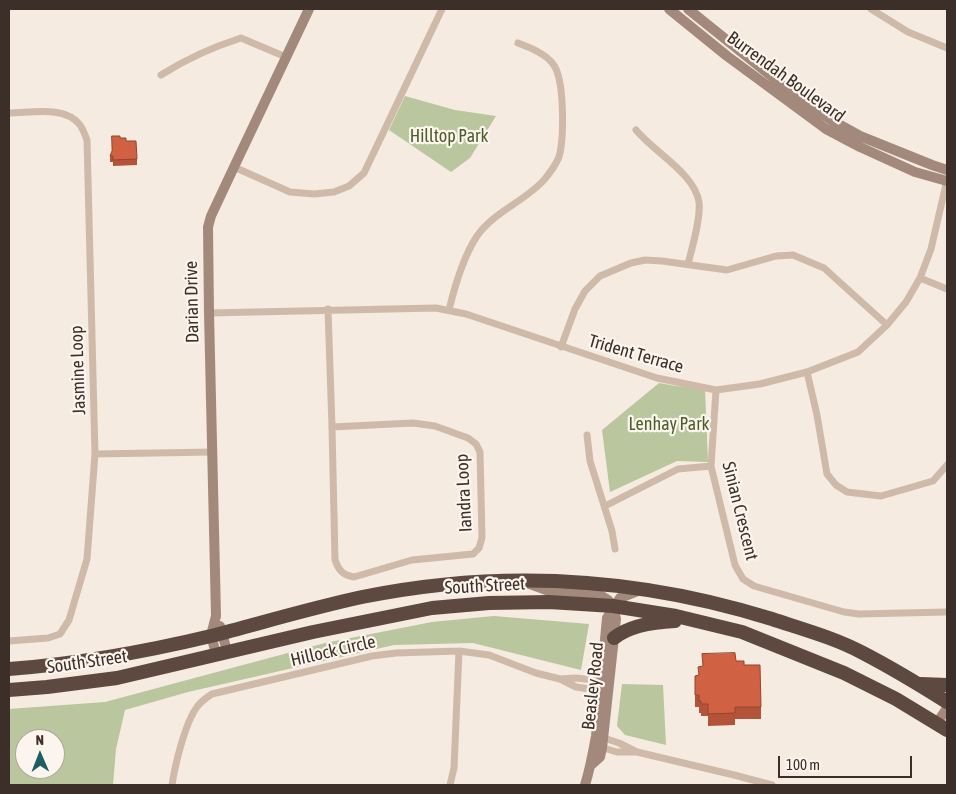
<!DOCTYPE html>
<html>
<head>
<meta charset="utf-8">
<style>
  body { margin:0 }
  #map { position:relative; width:956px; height:794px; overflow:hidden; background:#f5ebe0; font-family:"Asap Condensed",sans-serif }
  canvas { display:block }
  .frame { position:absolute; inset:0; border:10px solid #3c2f2a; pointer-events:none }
  .north { position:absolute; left:15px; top:729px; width:50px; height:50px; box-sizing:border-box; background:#fcf5ed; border:1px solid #afa69f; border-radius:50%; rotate:359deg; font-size:14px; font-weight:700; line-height:20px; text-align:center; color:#3c2f2a }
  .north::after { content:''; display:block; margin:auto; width:18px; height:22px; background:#1b5f62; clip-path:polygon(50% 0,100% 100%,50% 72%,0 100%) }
  .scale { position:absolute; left:778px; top:756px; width:134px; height:22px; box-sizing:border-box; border:2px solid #3c2f2a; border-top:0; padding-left:6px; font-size:15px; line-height:18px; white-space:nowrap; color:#3c2f2a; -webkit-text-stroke:4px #fcf5ed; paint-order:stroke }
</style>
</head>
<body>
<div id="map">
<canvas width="956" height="794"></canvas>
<div class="frame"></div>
<div class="north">N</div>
<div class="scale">100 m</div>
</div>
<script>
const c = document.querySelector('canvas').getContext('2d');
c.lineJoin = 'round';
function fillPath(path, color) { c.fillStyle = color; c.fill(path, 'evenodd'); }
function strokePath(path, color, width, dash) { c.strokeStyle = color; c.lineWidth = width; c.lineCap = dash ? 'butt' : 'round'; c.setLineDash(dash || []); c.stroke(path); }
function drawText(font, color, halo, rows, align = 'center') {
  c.font = font + ' "Asap Condensed",sans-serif'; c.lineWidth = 4.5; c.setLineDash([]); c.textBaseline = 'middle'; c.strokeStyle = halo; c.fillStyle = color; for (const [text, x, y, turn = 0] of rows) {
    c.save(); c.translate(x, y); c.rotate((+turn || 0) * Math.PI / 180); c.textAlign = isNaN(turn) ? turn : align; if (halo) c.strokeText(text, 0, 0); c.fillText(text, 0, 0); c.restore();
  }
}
fillPath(new Path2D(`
  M405 96 455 110 496 116 470 158 451 172 389 130Z
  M659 383 676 386 705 388 708 462 677 461 610 492 602 430Z
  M494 616 589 624 581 670 473 643 394 645 188 692 125 710 116 749 113 785H9V709L105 702 325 643 432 622ZM25 739H55V769H25Z
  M622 684 663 685 666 745 625 735 617 726Z`), '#b9c69e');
strokePath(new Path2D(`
  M871 9 908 32 947 48
  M161 75C186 59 213 47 241 38L286 57
  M9 113C31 113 65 105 80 125 83 129 85 135 87 140L95 454 87 559 69 620 60 634 48 638 9 641
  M636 130C655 153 694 173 699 202 701 218 692 248 688 264
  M234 167 290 192 314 194 334 192 349 186 364 173 442 9
  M920 278 947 289
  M328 309 332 427 413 423 435 426 468 438 476 444 480 452 482 538 479 548 473 554 412 560 354 577C343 575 339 571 335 560L332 427
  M449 310C455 285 463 257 477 236 494 212 525 201 544 180 549 174 556 164 559 157 564 139 565 79 553 64 545 53 530 48 518 43
  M209 313 436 308 466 314 657 378 716 390 760 384 807 372 858 352 887 325 906 302 920 278 931 249 947 180
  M561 347 575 309 585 291 600 276 631 263 645 260 662 261 727 270 776 256 793 255 824 268 887 325
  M807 372 817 415 827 474 836 485 847 492 881 496 933 481 947 465
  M716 390 711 466 735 565 743 579 754 586 844 612 859 614 947 612
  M587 435 590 461 612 531 615 549
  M95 454 213 452
  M605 506 678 469 711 466
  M560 679 576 678 604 681
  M601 737 619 743 635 751
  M600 747 617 752H637L734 775 772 785
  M172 785C175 765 185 723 197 707 201 701 206 698 212 694L372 656 396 653 459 651 489 655 536 673 560 679 576 687 603 691
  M450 785 454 768 459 651`), '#cfbaaa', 7);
strokePath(new Path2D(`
  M669 9 727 56 826 129 860 147 915 172 947 181
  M688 9 795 95 831 120 860 136 932 165 947 170
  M527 583 549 591 600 595 608 600 613 606 616 619 602 748 600 757 591 765
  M220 626 227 651
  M216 654 211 635 216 616 209 313 208 227 211 216 234 167 309 9
  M937 723 947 708
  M585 785C590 769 593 753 596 736L607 618 620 598 640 590`), '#a3897b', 10);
strokePath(new Path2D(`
  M614 638C630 625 654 622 675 621
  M9 669C77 664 144 652 211 636 261 623 311 608 362 597 500 569 638 577 772 619 802 629 835 638 863 653 892 668 920 685 947 702
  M921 684 947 685
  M9 690 47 687 117 678 313 632 432 608 489 603 549 602 613 606 676 616 742 632 844 673 896 699 947 730`), '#5e4940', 14);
fillPath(new Path2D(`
  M126 141 137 159V165L113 166V162H110V156Z
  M736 661 744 665 761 707V719H735V725L708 726V716H701V713H699V707H695V676L698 675Z`), '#b3543a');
const building = new Path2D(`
  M112 136H120V138H126V141H136L137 159 113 160V156H110L112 151Z
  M735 653 736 661H744V665H760L761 707H735V713L708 714V704H701V701H699V695H695V676L699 675 698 667 703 666 702 654Z`);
fillPath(building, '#d06243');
strokePath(building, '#92452f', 1);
drawText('18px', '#3c2f2a', '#fcf5ed', [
  ["Burrendah Boulevard",786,77,36],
  ["Darian Drive",192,302,-91],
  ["Trident Terrace",636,354,16],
  ["Jasmine Loop",78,370,-92],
  ["Iandra Loop",464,493,-93],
  ["Sinian Crescent",740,511,76],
  ["South Street",485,586,-3],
  ["Hillock Circle",333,651,-13],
  ["South Street",87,662,-8],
  ["Beasley Road",593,686,-84]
]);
drawText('18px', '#4c5d2b', '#fcf5ed', [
  ["Hilltop Park",449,136],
  ["Lenhay Park",669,424]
]);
</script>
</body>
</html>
